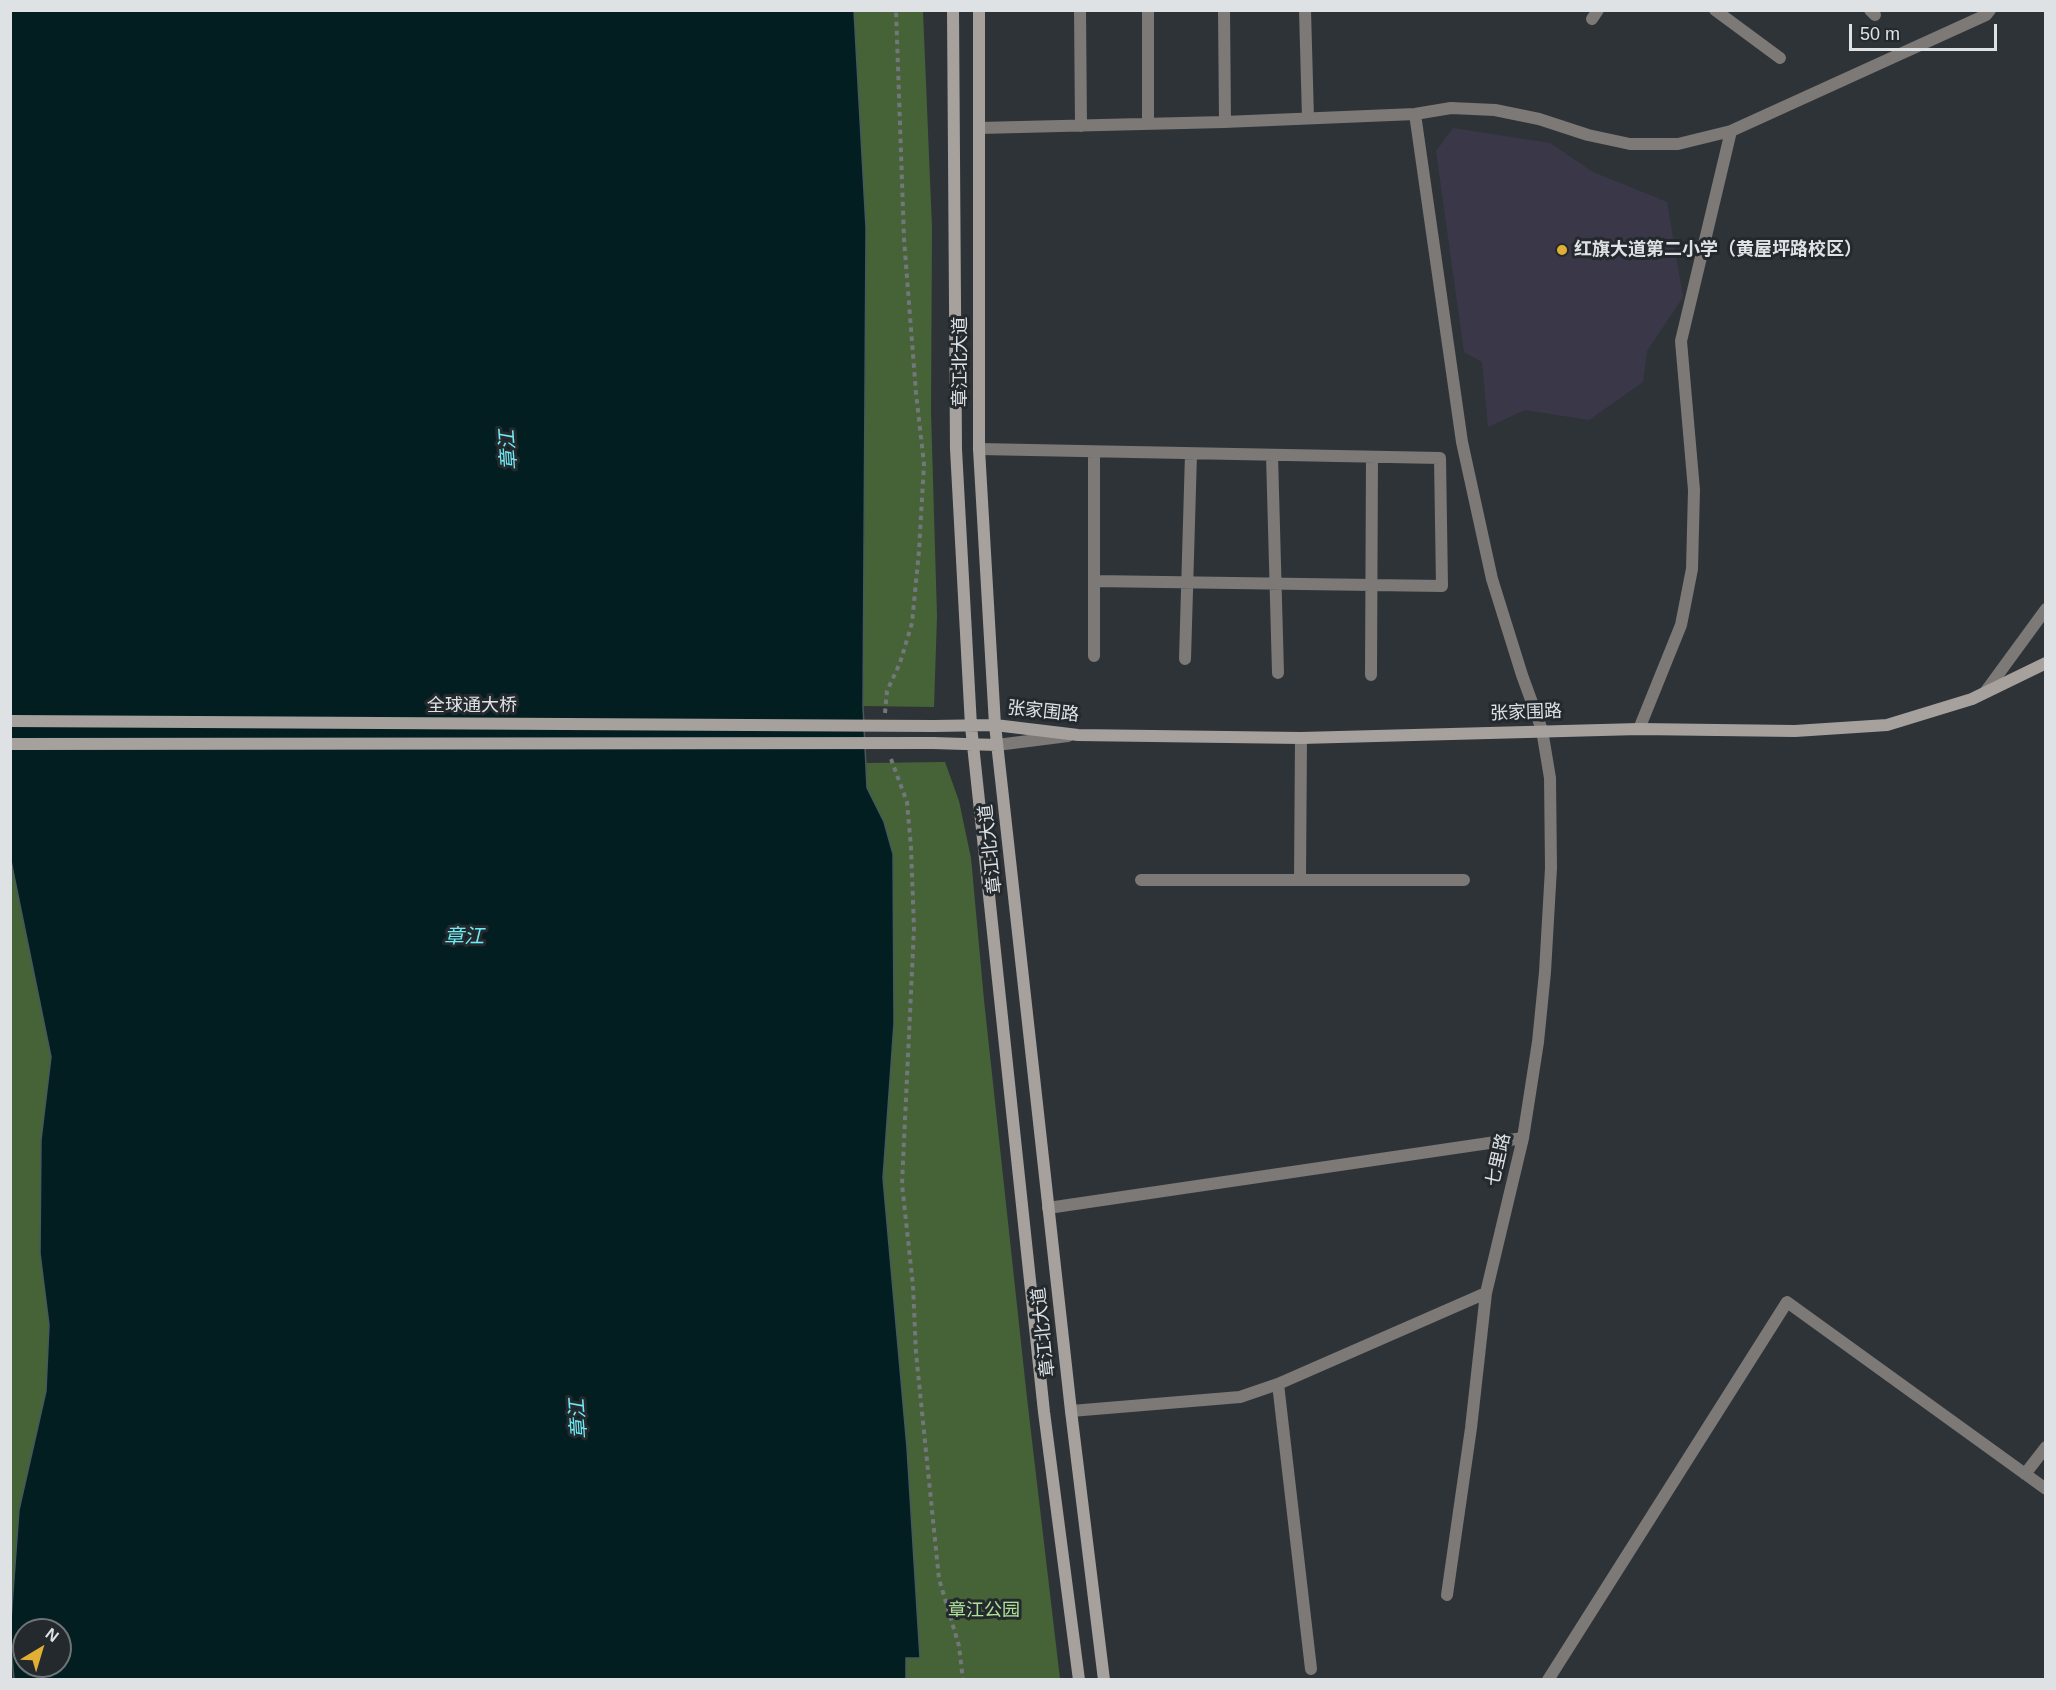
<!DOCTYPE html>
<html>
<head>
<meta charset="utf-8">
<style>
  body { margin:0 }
  #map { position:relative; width:2056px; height:1690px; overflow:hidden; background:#2e3338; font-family:Arial,sans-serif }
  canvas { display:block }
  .frame { position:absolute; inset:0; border:12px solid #dee2e5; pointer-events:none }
  .north { position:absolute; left:12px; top:1618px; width:60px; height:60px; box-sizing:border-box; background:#24292e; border:2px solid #6e7377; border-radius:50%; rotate:38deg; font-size:16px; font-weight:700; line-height:24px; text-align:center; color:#dee2e5 }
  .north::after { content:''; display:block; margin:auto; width:21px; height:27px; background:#e1af34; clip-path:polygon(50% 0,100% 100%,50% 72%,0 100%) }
  .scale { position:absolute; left:1849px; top:24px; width:148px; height:27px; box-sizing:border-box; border:3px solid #dee2e5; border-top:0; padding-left:8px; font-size:18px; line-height:21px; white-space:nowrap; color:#dee2e5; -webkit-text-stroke:4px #24292e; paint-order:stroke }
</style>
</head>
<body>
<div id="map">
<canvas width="2056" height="1690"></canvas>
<div class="frame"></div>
<div class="north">N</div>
<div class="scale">50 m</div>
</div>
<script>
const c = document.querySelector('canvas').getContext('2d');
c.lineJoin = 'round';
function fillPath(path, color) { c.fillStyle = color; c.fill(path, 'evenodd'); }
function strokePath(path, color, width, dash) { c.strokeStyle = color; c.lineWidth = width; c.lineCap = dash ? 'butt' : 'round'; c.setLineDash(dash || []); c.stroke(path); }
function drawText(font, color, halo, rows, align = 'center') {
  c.font = font + ' Arial,"Noto Sans SC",sans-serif'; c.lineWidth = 6; c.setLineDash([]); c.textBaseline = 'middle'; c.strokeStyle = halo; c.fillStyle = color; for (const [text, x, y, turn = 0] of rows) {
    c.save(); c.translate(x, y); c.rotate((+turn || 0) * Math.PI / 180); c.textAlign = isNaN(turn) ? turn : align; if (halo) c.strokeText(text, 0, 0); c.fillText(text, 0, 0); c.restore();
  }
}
fillPath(new Path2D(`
  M1453 128 1550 143 1593 172 1667 202 1683 297 1647 351 1643 382 1589 420 1525 410 1488 427 1482 362 1464 352 1436 151Z`), '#3a3749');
fillPath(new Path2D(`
  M854 11H923L932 228 931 412 937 616 934 707 863 706 866 228Z
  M945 762 959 801 971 858 984 1000 1027 1398 1060 1679H906V1658H920L907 1448 883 1178 894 1023 893 854 884 822 867 788 866 763Z
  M11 856 51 1057 41 1140 40 1253 49 1325 46 1391 19 1510 11 1634Z`), '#466337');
const water = new Path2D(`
  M10 11H854L866 228 863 706 867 788 884 822 893 854 894 1023 883 1178 907 1448 920 1658H906V1679H14L10 1634 19 1510 46 1391 49 1325 40 1253 41 1140 51 1057 10 856ZM24 1630H60V1666H24Z`);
fillPath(water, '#031e20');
strokePath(water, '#45595b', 1.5);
strokePath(new Path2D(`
  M885 713 887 691 900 663 912 623 919 551 924 464 916 393 904 239 896 10
  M891 759 907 802 911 847 914 928 902 1184 913 1286 916 1353 939 1579 959 1646 963 1680`), '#73777c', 4, [4.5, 4.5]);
strokePath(new Path2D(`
  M1080 10 1081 126
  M1148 10V124
  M1224 10 1225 122
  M1305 10 1308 118
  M1715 10 1780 58
  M1870 10 1875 15
  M1592 19 1598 10
  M1415 114 1462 442 1492 579 1522 675 1542 730 1550 778 1551 868 1545 972 1538 1042 1523 1138 1486 1293 1471 1428 1447 1595
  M979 128 1224 122 1415 114 1451 108 1495 110 1539 119 1588 135 1630 144H1678L1731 131
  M979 449 1440 458 1442 586 1094 581
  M1272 455 1278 673
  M1094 656V453
  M1185 659 1191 454
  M1371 675 1372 457
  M1986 691 2046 609
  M1639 729 1681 625 1692 569 1694 490 1681 341 1731 131 1986 15 1990 10
  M1300 879 1301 738
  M1141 880H1464
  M1048 1208 1523 1138
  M1278 1384 1311 1669
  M1071 1411 1240 1397 1278 1384 1486 1293
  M2025 1474 2046 1447
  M1548 1680 1787 1302 2046 1489`), '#7c7976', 12);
strokePath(new Path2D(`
  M997 745 1068 736`), '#7c7976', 12);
strokePath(new Path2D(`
  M953 10 956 449 971 726 1044 1412 1079 1680
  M979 10V449L995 725 1071 1411 1104 1680
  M934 726 995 725 1078 735 1301 738 1639 729 1795 731 1887 725 1972 699 2046 663
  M933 743 997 745`), '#a6a19d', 12);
strokePath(new Path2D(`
  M10 721 934 726
  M10 744 933 743`), '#a6a19d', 12);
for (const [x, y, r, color] of [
  [1562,250,6,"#e1af34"]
]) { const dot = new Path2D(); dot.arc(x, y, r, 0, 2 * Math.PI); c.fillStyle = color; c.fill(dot); strokePath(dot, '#24292e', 2); }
drawText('bold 18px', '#dee2e5', '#24292e', [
  ["红旗大道第二小学（黄屋坪路校区）",1574,250]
], 'left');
drawText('18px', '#dee2e5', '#24292e', [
  ["章江北大道",961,362,-90],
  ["全球通大桥",472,706],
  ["张家围路",1043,712,6],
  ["张家围路",1526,713,-2],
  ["章江北大道",991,849,-96],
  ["七里路",1499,1160,-77],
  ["章江北大道",1044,1332,-96]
]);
drawText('18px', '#afe197', '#24292e', [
  ["章江公园",984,1611]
]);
drawText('italic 20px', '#6eebf4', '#24292e', [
  ["章江",509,450,-94],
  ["章江",464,937],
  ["章江",579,1419,-94]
]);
</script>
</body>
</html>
